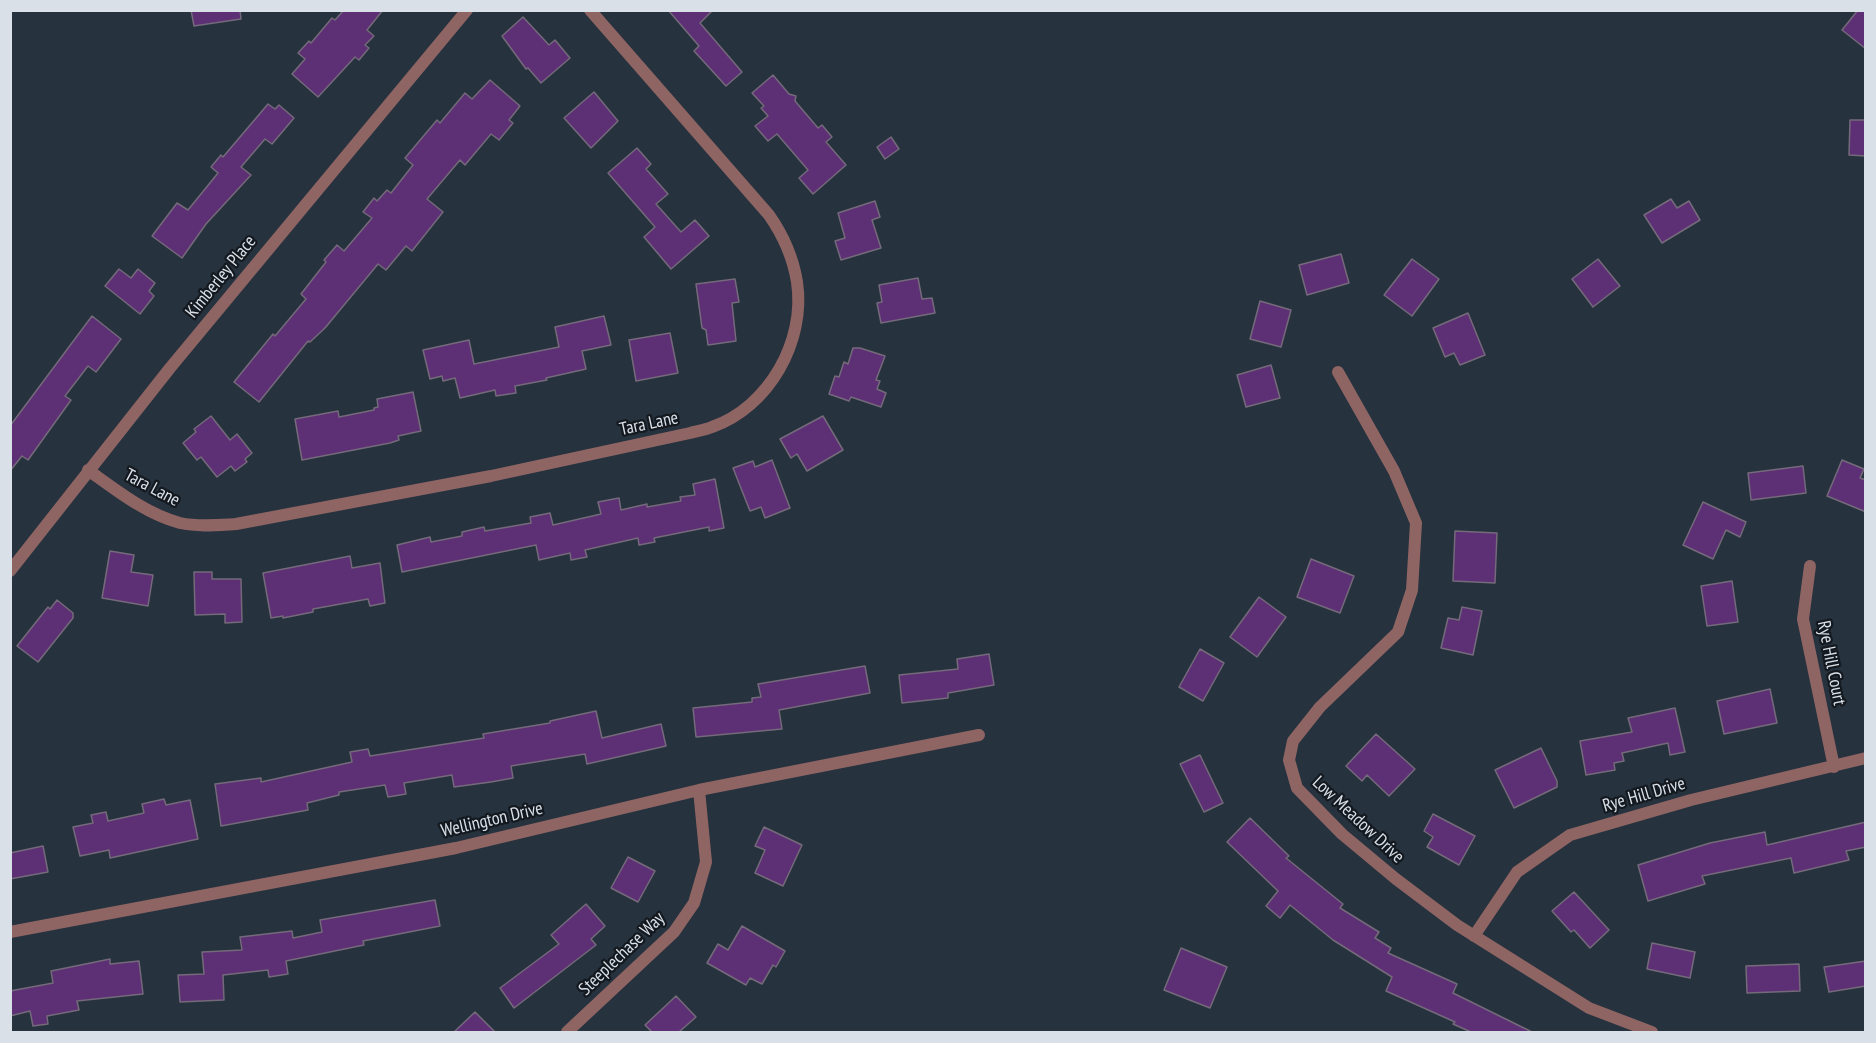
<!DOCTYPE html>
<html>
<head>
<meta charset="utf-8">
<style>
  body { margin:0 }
  #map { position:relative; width:1876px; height:1043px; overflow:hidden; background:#26323e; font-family:"PT Sans Narrow",sans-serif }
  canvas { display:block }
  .frame { position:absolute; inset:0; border:12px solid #d9e0e8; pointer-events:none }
</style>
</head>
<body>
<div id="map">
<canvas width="1876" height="1043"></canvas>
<div class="frame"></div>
</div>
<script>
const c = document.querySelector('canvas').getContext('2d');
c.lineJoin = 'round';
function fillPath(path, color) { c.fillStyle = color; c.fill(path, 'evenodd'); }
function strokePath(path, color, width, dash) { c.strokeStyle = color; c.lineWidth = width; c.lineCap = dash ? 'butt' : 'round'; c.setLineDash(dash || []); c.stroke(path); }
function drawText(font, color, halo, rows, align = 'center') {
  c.font = font + ' "PT Sans Narrow",sans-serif'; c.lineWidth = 4.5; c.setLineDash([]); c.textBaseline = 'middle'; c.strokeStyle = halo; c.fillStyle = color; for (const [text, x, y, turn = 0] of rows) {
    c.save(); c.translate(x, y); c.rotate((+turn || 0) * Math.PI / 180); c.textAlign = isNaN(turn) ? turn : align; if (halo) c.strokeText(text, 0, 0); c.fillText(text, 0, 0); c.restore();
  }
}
const building = new Path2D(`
  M191 10H240L241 19 194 26Z
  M344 10H383L367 30 374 36 365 45 369 48 359 60 355 57 318 97 292 74 305 59 298 53 309 41 311 43 332 18 335 20Z
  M668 10H713L700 23 742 72 726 86 694 51 699 46Z
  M1858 10H1866V49L1842 30Z
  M523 17 549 45 555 40 570 58 541 83 528 68 526 69 502 36Z
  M773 75 789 94 796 96 795 101 818 128 822 125 832 137 826 142 846 165 813 194 799 178 808 170 777 134 768 141 755 126 768 116 761 108 764 106 752 93Z
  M490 80 520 106 509 120 513 123 499 140 491 134 465 165 460 160 427 199 443 212 412 251 406 246 386 270 378 264 325 328 310 342 308 341 259 402 234 382 273 334 275 336 306 299 301 294 326 262 324 260 337 245 344 251 372 218 363 212 374 198 377 201 387 190 391 193 413 165 405 158 437 120 440 123 465 93 472 99Z
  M594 92 618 121 591 148 564 118Z
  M268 104 275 109 279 105 294 118 272 144 265 139 241 167 251 175 206 224 182 258 152 236 177 203 188 210 218 173 211 167 221 155 223 157Z
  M1850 120H1866V156L1849 155Z
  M891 137 899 149 885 159 877 147Z
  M637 148 651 164 646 169 668 194 656 204 681 232 695 220 709 236 671 269 644 237 655 227 608 173Z
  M1671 199 1677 208 1689 201 1700 220 1662 243 1644 215Z
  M875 201 880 217 872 220 881 248 841 260 835 241 845 238 838 213Z
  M1341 254 1349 283 1307 295 1299 265Z
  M1412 259 1439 279 1412 316 1384 295Z
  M1598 259 1620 286 1593 307 1572 279Z
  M119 269 131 278 138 269 155 283 149 291 154 296 140 314 105 286Z
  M918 278 922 299 932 298 935 313 881 323 877 303 882 302 879 285Z
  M735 279 739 302 732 303 736 341 708 345 706 330 702 328 696 284Z
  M1260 301 1291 310 1281 347 1250 339Z
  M1468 313 1485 355 1460 365 1454 353 1445 357 1433 328Z
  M92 316 121 339 96 372 88 366 65 396 71 400 28 460 22 456 10 471V426Z
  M604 316 611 345 582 351 586 369 546 378 547 380 515 386 516 393 496 396 495 390 460 398 455 378 443 381 442 376 430 379 423 350 469 340 474 364 559 347 555 327Z
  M670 333 678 373 636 381 629 340Z
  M853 348H860L885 356 876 380 880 381 877 389 886 393 881 407 851 397 849 401 829 394 835 376 839 377 844 362 848 364Z
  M1271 365 1280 398 1246 407 1237 375Z
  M413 392 421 431 398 436 399 440 390 443 302 460 295 419 338 411 339 417 374 410V408L378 407 377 399Z
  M211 416 230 440 237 434 252 453 245 459 247 462 235 471 231 466 217 477 201 457 197 460 183 443 196 432 194 429Z
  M823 416 843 450 807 471 797 454 791 458 780 439Z
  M772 460 790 508 765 518 761 507 750 511 733 468 753 461 755 467Z
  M1842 460 1864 469 1860 478 1866 480V512L1827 496Z
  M1803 466 1806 493 1751 500 1748 473Z
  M715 479 724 528 709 531V527L654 538 655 542 639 545 638 538 585 550 587 557 571 560 570 553 539 560 536 545 402 572 397 545 430 537 431 542 462 536V532L484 527 485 531 531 523 530 517 550 513 553 525 601 514 598 502 619 498 621 510 647 504V507L681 501 680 497 695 495 693 484Z
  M1703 502 1746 522 1740 537 1726 530 1713 559 1683 545Z
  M1455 531 1497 533 1495 583 1453 581Z
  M110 551 134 555 131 572 153 575 148 606 102 598Z
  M350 556 352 568 380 563 385 603 370 606 368 599 313 609V612L283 618V616L271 618 263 573Z
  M1311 559 1354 576 1340 613 1297 597Z
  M194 572H212V579H241L242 622 225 623V614L195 615Z
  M1732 581 1738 622 1707 626 1701 586Z
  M1259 597 1286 617 1257 657 1230 637Z
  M57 600 73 613V618L38 662 17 646 48 607 50 609Z
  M1462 607 1482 611 1473 655 1441 648 1448 618 1459 620Z
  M1200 649 1224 663 1203 701 1179 687Z
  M989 654 994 685 948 693V698L902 703 899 675 958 669 957 659Z
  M865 666 870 693 779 710 782 729 696 737 693 708 752 702V698L761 697 758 684Z
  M1770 689 1777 723 1724 734 1717 701Z
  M1675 708 1685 752 1670 755 1668 743 1622 753 1624 761 1614 763 1615 770 1586 775 1580 741 1632 732 1628 718Z
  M596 711 602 738 661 724 666 746 587 764 585 754 511 766 513 778 491 782 454 787 452 775 404 783 406 794 388 797 385 785 339 792V795L307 803 308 810 221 826 215 784 261 778V782L352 762 350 752 368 749 370 756 484 738 483 734 550 723V721Z
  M1376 734 1415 769 1389 796 1367 775 1362 781 1346 766Z
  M1541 748 1557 781V787L1514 808 1495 770Z
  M1200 755 1223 803 1204 812 1180 764Z
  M164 799 166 805 190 800 198 839 110 858 109 850 80 856 73 827 93 823 91 815 106 812 108 821 144 813 142 804Z
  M1433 814 1475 836 1459 865 1427 847 1433 837 1424 831Z
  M1250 818 1289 856 1286 858 1343 904 1340 908 1379 932 1375 938 1391 948 1388 953 1457 984 1453 993 1532 1032H1471L1453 1024 1455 1022 1386 991 1392 977 1333 940 1290 905 1280 918 1266 906 1278 891 1227 842Z
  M1866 822V847L1846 851 1849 860 1794 873 1791 858 1702 876 1705 884 1648 901 1638 865 1710 843 1765 832 1767 845Z
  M764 827 802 845 783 886 755 873 765 850 755 846Z
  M43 846 48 872 10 879V853Z
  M628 857 655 871 638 902 611 888Z
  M1574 892 1609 930 1590 948 1574 930 1571 932 1552 911Z
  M435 900 440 926 363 941 364 945 286 961 288 974 269 977 268 970 223 975 224 1000 180 1002 178 975 204 974 202 952 242 950 240 937 292 931 293 938 322 932 320 920Z
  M586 904 605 926 591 939 596 945 514 1008 500 988 559 944 551 935Z
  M742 926 785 951 776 967 773 965 762 984 750 978 746 985 707 963 718 944 728 950Z
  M1652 943 1695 952 1690 978 1647 969Z
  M1181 948 1227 967 1210 1008 1164 990Z
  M110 959V964L139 961 143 994 77 1001 79 1010 47 1016 48 1024 33 1026 30 1011 10 1016V991L53 983 51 971Z
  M1866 961V986L1829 992 1824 967Z
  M1799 964 1800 991 1747 993 1746 966Z
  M676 996 696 1017 679 1032H652L645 1025Z
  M475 1012 495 1032H454Z`);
fillPath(building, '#5d3076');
strokePath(building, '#746a7a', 1.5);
strokePath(new Path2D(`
  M1338 372 1394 471 1416 523 1412 590 1398 632 1320 707 1293 741 1289 760 1297 788 1342 834 1396 879 1457 925 1589 1008 1652 1032
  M88 470C116 490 146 514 180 523 198 527 218 525 236 524L491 476 690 433C697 431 705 430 712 427 769 407 806 341 797 282 793 257 783 235 769 215L590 10
  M1810 566 1803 619 1834 767
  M10 571 170 368 467 10
  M10 932 456 848 699 790 979 735
  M1474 936 1517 872 1570 835 1691 800 1866 758
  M567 1032 674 932 694 903 706 862 699 790`), '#8f6564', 12);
drawText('18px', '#d9e0e8', '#14191f', [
  ["Kimberley Place",221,277,-51],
  ["Tara Lane",649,424,-12],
  ["Tara Lane",152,488,28],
  ["Rye Hill Court",1831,663,79],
  ["Rye Hill Drive",1644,795,-16],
  ["Wellington Drive",492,820,-13],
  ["Low Meadow Drive",1358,820,43],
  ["Steeplechase Way",622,954,-44]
]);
</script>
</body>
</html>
